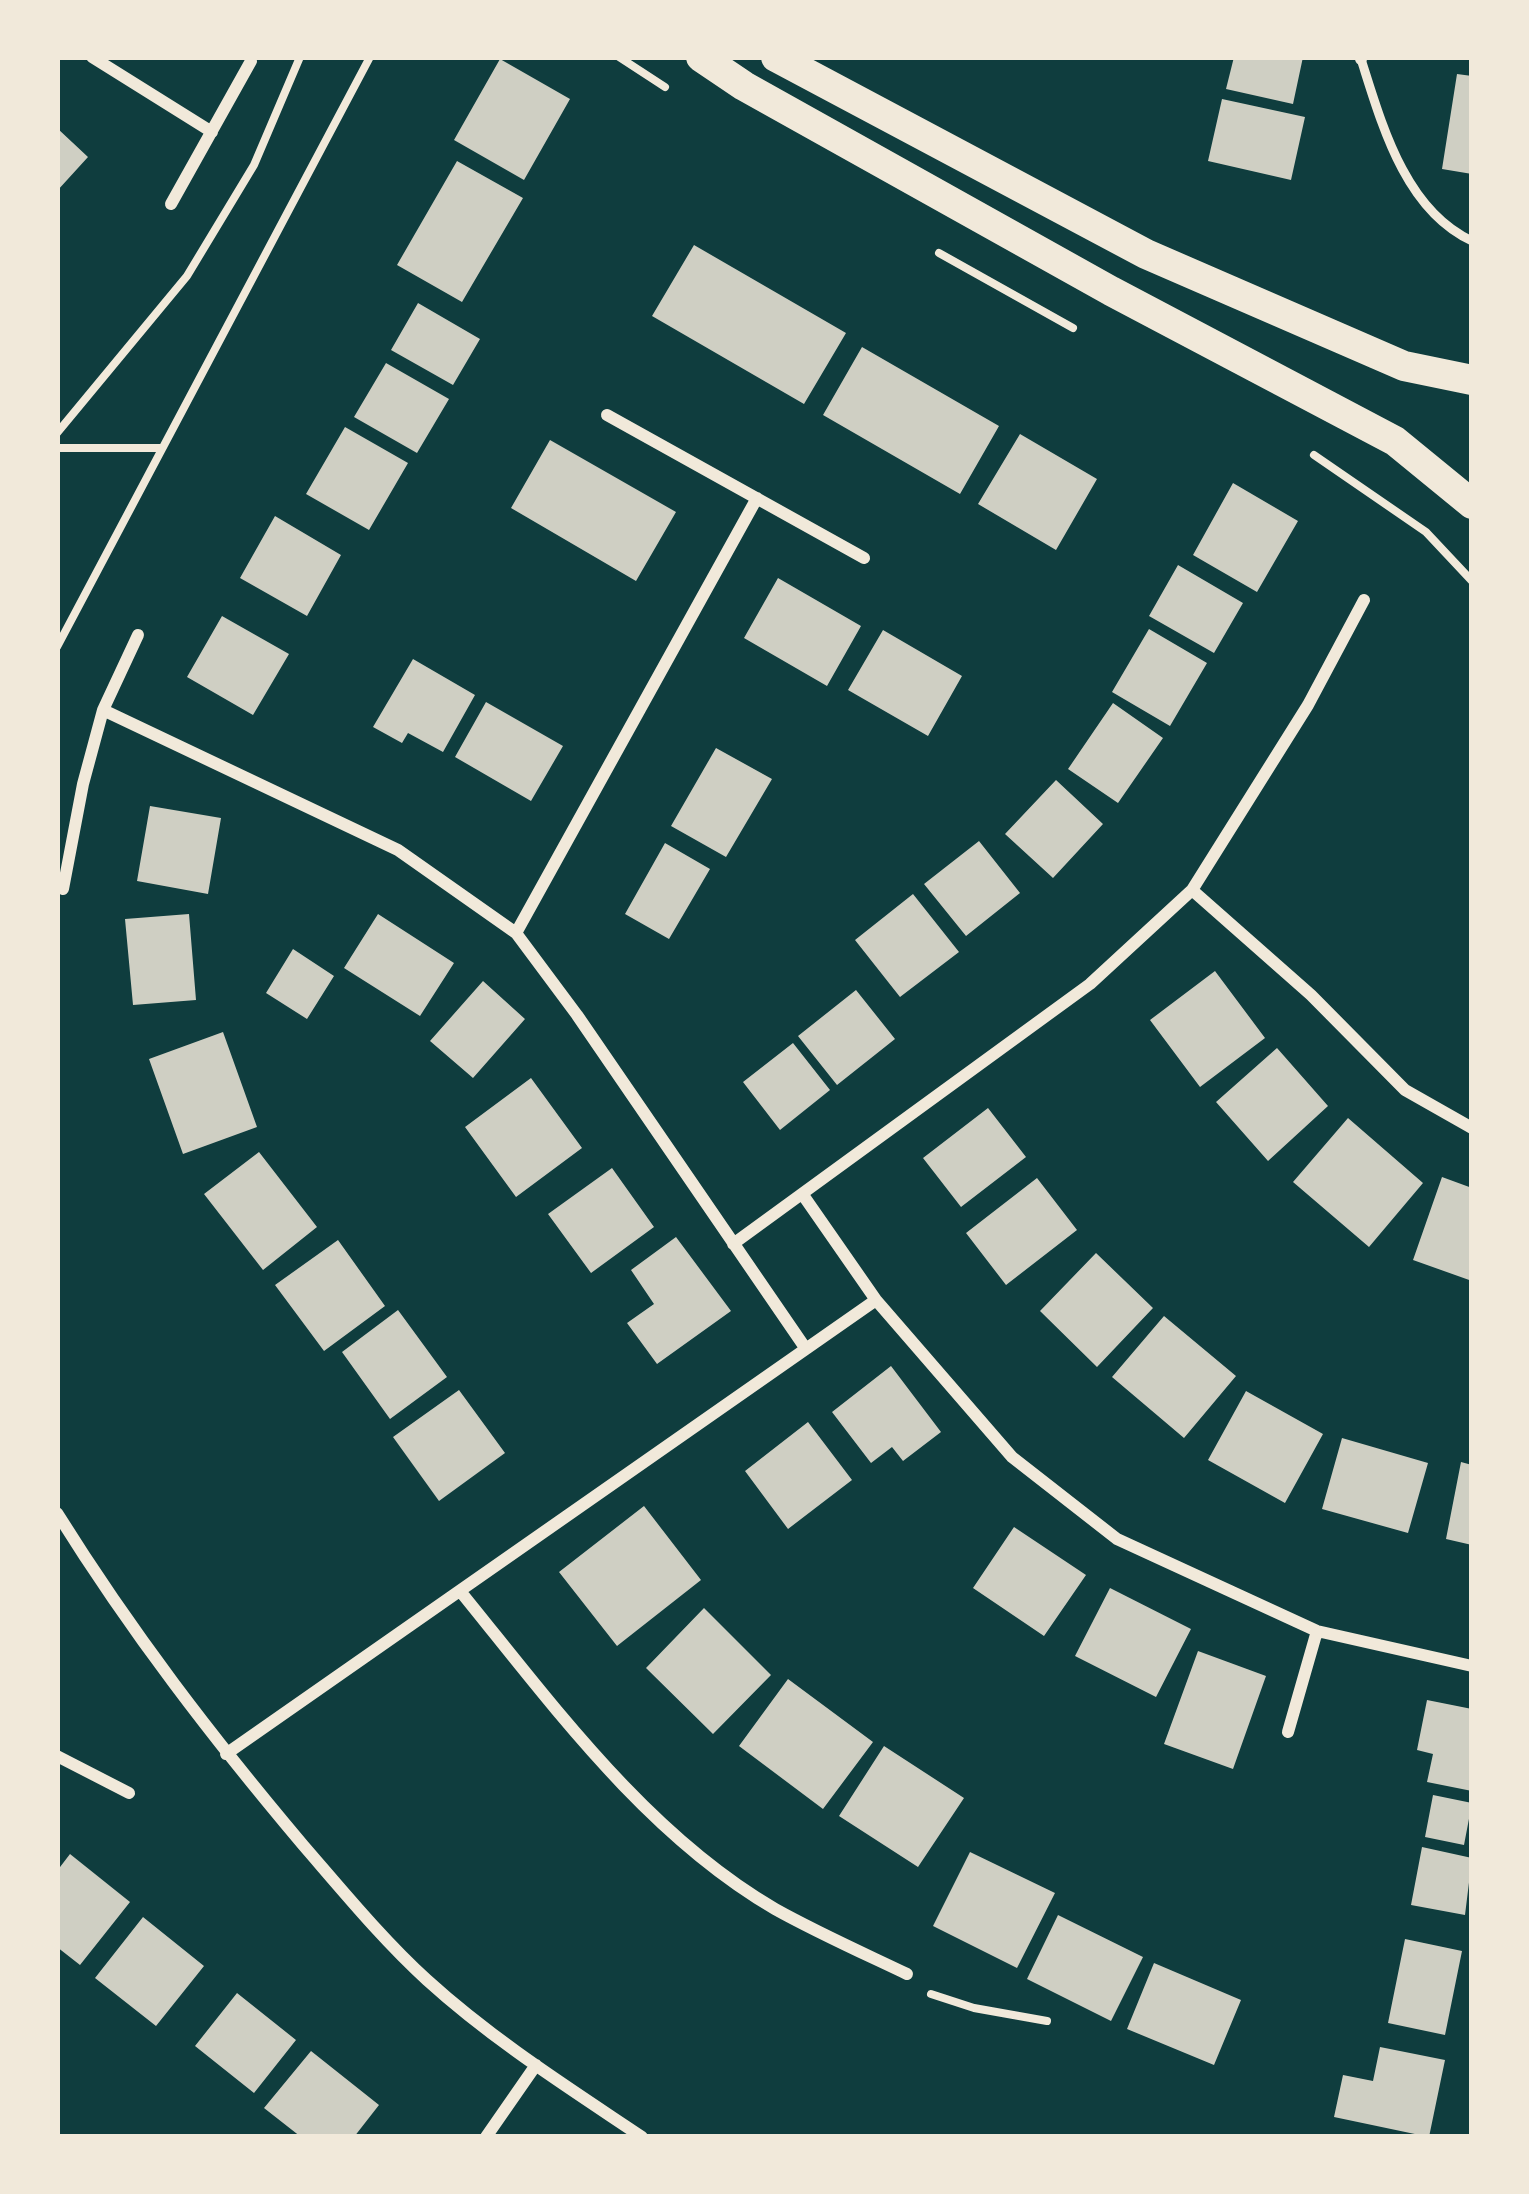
<!DOCTYPE html>
<html>
<head>
<meta charset="utf-8">
<style>
  body { margin:0 }
  #map { position:relative; width:1529px; height:2194px; overflow:hidden; background:#0f3d3e; font-family:"Sofia Sans Condensed",sans-serif }
  canvas { display:block }
  .frame { position:absolute; inset:0; border:60px solid #f1e9da; pointer-events:none }
</style>
</head>
<body>
<div id="map">
<canvas width="1529" height="2194"></canvas>
<div class="frame"></div>
</div>
<script>
const c = document.querySelector('canvas').getContext('2d');
c.lineJoin = 'round';
function fillPath(path, color) { c.fillStyle = color; c.fill(path, 'evenodd'); }
function strokePath(path, color, width, dash) { c.strokeStyle = color; c.lineWidth = width; c.lineCap = dash ? 'butt' : 'round'; c.setLineDash(dash || []); c.stroke(path); }
fillPath(new Path2D(`
  M1234 57H1303L1293 104 1226 89Z
  M500 59 570 99 524 180 454 140Z
  M1457 74 1472 76V174L1442 169Z
  M1222 99 1305 117 1291 180 1208 161Z
  M57 128 88 157 57 191Z
  M457 161 523 198 462 302 397 265Z
  M694 245 846 333 804 404 652 316Z
  M418 303 480 339 453 385 391 350Z
  M862 347 999 426 960 494 823 415Z
  M386 363 449 399 417 453 354 417Z
  M345 427 408 463 369 530 306 494Z
  M1020 434 1097 479 1056 550 978 504Z
  M550 440 676 512 636 581 511 508Z
  M1233 483 1298 521 1257 592 1193 555Z
  M275 516 341 555 307 616 240 578Z
  M1178 565 1243 603 1214 653 1149 616Z
  M778 578 861 626 827 686 744 638Z
  M222 616 289 654 253 715 187 677Z
  M1149 629 1207 663 1170 726 1112 692Z
  M883 630 962 676 928 736 848 690Z
  M413 659 475 695 443 752 408 733 402 743 373 727Z
  M486 702 563 746 531 801 455 757Z
  M1113 703 1163 738 1118 803 1068 769Z
  M716 748 772 779 726 857 671 826Z
  M1056 780 1103 824 1053 878 1005 834Z
  M150 806 221 818 208 894 137 881Z
  M979 841 1020 893 966 936 924 884Z
  M665 843 710 869 669 939 625 914Z
  M913 894 959 952 900 997 855 940Z
  M189 914 196 1000 133 1005 125 919Z
  M378 914 454 963 420 1016 344 968Z
  M293 949 334 976 307 1019 266 993Z
  M1215 971 1265 1038 1200 1087 1150 1020Z
  M483 981 525 1019 473 1078 430 1041Z
  M856 990 895 1039 837 1085 798 1036Z
  M223 1032 257 1127 183 1154 149 1059Z
  M793 1043 830 1090 780 1130 743 1082Z
  M1277 1048 1328 1106 1268 1161 1216 1102Z
  M531 1078 582 1148 516 1197 465 1127Z
  M988 1108 1026 1157 961 1207 923 1158Z
  M1348 1118 1423 1183 1369 1247 1293 1182Z
  M259 1152 317 1227 263 1270 204 1194Z
  M612 1168 654 1227 591 1273 548 1214Z
  M1442 1177 1472 1188V1281L1413 1260Z
  M1037 1178 1077 1230 1006 1285 966 1233Z
  M676 1237 731 1311 657 1364 627 1323 654 1304 631 1270Z
  M338 1240 385 1306 324 1351 275 1285Z
  M1096 1253 1153 1308 1097 1367 1040 1311Z
  M398 1310 447 1377 390 1419 342 1352Z
  M1164 1316 1236 1376 1184 1438 1112 1377Z
  M891 1366 941 1432 903 1461 892 1447 871 1463 832 1412Z
  M459 1390 505 1453 439 1501 393 1437Z
  M1246 1391 1323 1434 1285 1503 1208 1460Z
  M808 1422 852 1480 788 1529 745 1471Z
  M1342 1438 1428 1463 1408 1533 1322 1509Z
  M1461 1462 1472 1465V1545L1446 1539Z
  M644 1506 701 1580 617 1646 559 1572Z
  M1014 1527 1086 1575 1044 1636 973 1588Z
  M1110 1588 1191 1629 1156 1697 1075 1656Z
  M704 1608 771 1675 713 1734 646 1668Z
  M1198 1651 1266 1676 1233 1769 1164 1744Z
  M788 1679 873 1742 823 1809 739 1746Z
  M1427 1700 1472 1709V1791L1427 1782 1433 1754 1417 1750Z
  M884 1746 964 1798 918 1867 839 1816Z
  M1433 1795 1472 1803 1464 1845 1425 1837Z
  M1422 1847 1472 1858 1465 1915 1411 1905Z
  M970 1852 1055 1893 1017 1968 933 1926Z
  M70 1854 130 1902 80 1965 57 1947V1871Z
  M1058 1915 1143 1957 1111 2021 1027 1979Z
  M143 1917 204 1966 156 2026 95 1978Z
  M1405 1939 1462 1951 1445 2035 1388 2023Z
  M1154 1963 1241 2000 1214 2065 1127 2029Z
  M237 1993 296 2040 254 2093 195 2046Z
  M1380 2047 1445 2060 1429 2137 1334 2117 1343 2075 1373 2081Z
  M311 2051 379 2105 354 2137H301L264 2108Z`), '#cfcfc3');
strokePath(new Path2D(`
  M619 57 665 87
  M939 253 1073 328
  M57 433 187 276 254 165 300 57
  M57 448H162
  M1314 455 1426 532 1472 581
  M57 647 370 57
  M931 1994 974 2008 1047 2021`), '#f1e9da', 8);
strokePath(new Path2D(`
  M1361 59C1382 125 1405 210 1472 241`), '#f1e9da', 9);
strokePath(new Path2D(`
  M92 57 212 132
  M1361 59V57
  M171 204 251 61
  M607 415 864 558
  M103 710 398 850 516 933 577 1015 806 1349
  M63 889 83 784 103 710 138 635
  M1192 890 1311 995 1405 1090 1472 1128
  M516 933 757 498
  M803 1195 876 1300 1012 1457 1117 1539 1317 1631 1472 1666
  M733 1244 1090 984 1192 890 1308 705 1364 600
  M57 1513C132 1633 212 1737 303 1845 342 1890 383 1940 427 1980 493 2040 569 2088 642 2137
  M460 1591C552 1704 646 1834 775 1909 818 1933 863 1953 907 1974
  M1288 1732 1317 1631
  M226 1754 876 1300
  M57 1756 129 1793
  M486 2137 536 2065`), '#f1e9da', 12);
strokePath(new Path2D(`
  M701 57 744 86 1111 291 1395 441 1472 504
  M776 57 1146 254 1404 366 1472 380`), '#f1e9da', 30);
</script>
</body>
</html>
